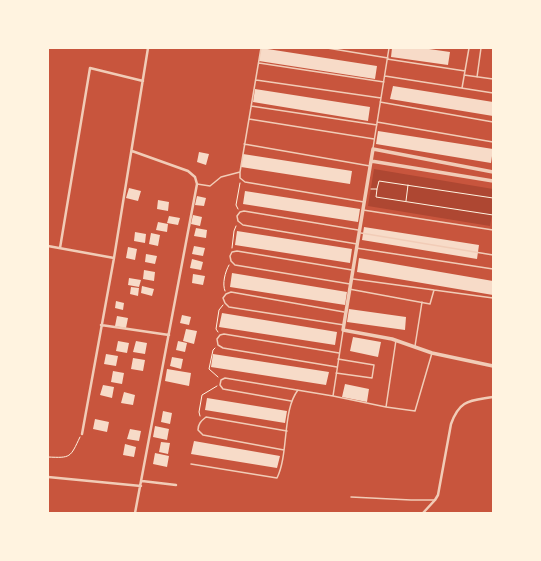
<!DOCTYPE html>
<html>
<head>
<meta charset="utf-8">
<style>
  body { margin:0 }
  #map { position:relative; width:541px; height:561px; overflow:hidden; background:#c8553d; font-family:Commissioner,sans-serif }
  canvas { display:block }
  .frame { position:absolute; inset:0; border:49px solid #fff3e0; pointer-events:none }
</style>
</head>
<body>
<div id="map">
<canvas width="541" height="561"></canvas>
<div class="frame"></div>
</div>
<script>
const c = document.querySelector('canvas').getContext('2d');
c.lineJoin = 'round';
function fillPath(path, color) { c.fillStyle = color; c.fill(path, 'evenodd'); }
function strokePath(path, color, width, dash) { c.strokeStyle = color; c.lineWidth = width; c.lineCap = dash ? 'butt' : 'round'; c.setLineDash(dash || []); c.stroke(path); }
fillPath(new Path2D(`
  M374 169 493 189V209L490 226 368 206Z`), '#ae4732');
fillPath(new Path2D(`
  M261 48 377 66 375 79 259 61Z
  M392 48H422L450 52 448 65 391 57Z
  M393 86 493 102V116L390 99Z
  M255 89 370 107 368 121 253 102Z
  M378 131 493 149 491 163 376 144Z
  M199 152 209 154 206 165 197 162Z
  M243 154 352 171 350 184 241 167Z
  M129 188 141 191 138 201 126 198Z
  M245 191 360 209 358 222 243 204Z
  M197 196 206 198 204 206 195 205Z
  M158 200 169 202 168 211 157 209Z
  M193 215 202 217 200 226 191 224Z
  M169 216 180 218 178 225 167 223Z
  M158 222 168 224 167 232 156 230Z
  M364 227 479 245 477 259 362 240Z
  M196 228 207 230 206 238 194 236Z
  M237 231 352 249 350 263 235 245Z
  M135 232 146 234 145 243 134 241Z
  M151 233 160 235 158 246 149 244Z
  M194 246 205 248 203 256 192 254Z
  M128 247 137 249 135 260 126 258Z
  M146 254 157 256 155 264 145 262Z
  M359 258 493 281V295L357 272Z
  M192 259 203 262 201 270 190 268Z
  M144 270 155 272 154 281 143 279Z
  M232 273 347 292 345 305 230 287Z
  M193 274 205 276 203 285 192 283Z
  M129 278 141 280 139 287 128 285Z
  M142 286 154 289 152 296 141 293Z
  M131 287 139 288 138 296 130 294Z
  M116 301 124 303 123 310 115 308Z
  M349 309 406 317 405 330 347 322Z
  M222 313 337 332 335 345 219 327Z
  M182 315 191 317 189 325 180 323Z
  M117 316 128 318 126 328 115 326Z
  M186 329 197 331 194 344 183 341Z
  M353 337 381 342 378 357 350 351Z
  M118 341 129 343 127 353 116 351Z
  M136 341 147 343 145 354 133 352Z
  M178 341 187 343 185 352 176 350Z
  M106 354 118 356 116 366 104 364Z
  M213 354 329 372 326 385 211 367Z
  M172 357 183 359 181 369 170 366Z
  M133 358 145 360 143 371 131 369Z
  M167 369 191 373 189 386 165 381Z
  M113 371 124 373 122 384 111 382Z
  M345 384 369 389 367 402 342 397Z
  M103 385 114 387 112 398 100 395Z
  M124 392 135 395 133 405 121 403Z
  M207 398 287 411 285 423 205 410Z
  M163 411 172 413 170 424 161 422Z
  M95 419 109 422 107 432 93 429Z
  M155 426 169 429 167 440 153 437Z
  M130 429 141 431 139 441 127 439Z
  M194 441 280 456 277 468 191 454Z
  M161 442 170 443 168 454 159 452Z
  M125 444 136 447 134 457 123 455Z
  M155 453 169 456 167 467 153 464Z`), '#f7dbc8');
strokePath(new Path2D(`
  M371 189H377L376 197 493 215
  M377 189 379 181 493 198
  M406 201 408 185
  M238 209 236 205 240 183
  M232 248 234 231 236 226
  M225 291C222 284 225 272 229 265
  M218 332 216 329 219 310 223 305
  M215 348 213 350 209 369 218 377
  M200 416 199 412 202 395 217 386
  M48 457C71 458 70 458 80 437`), '#fff3e0', 1);
strokePath(new Path2D(`
  M261 48 240 172V178L245 182 364 202
  M327 48 388 58
  M387 59 465 71
  M259 63 384 82
  M464 75 493 79
  M385 76 493 93
  M477 77 481 48
  M256 80 381 98
  M462 88 469 48
  M380 102 493 122
  M251 106 377 125
  M249 119 374 139
  M377 122 493 142
  M244 144 370 166
  M373 148 389 48
  M197 184 210 186 221 177 240 172
  M363 210 493 230
  M361 233 493 255
  M357 244 243 225 238 221 237 216 240 212 244 211 358 230
  M356 248 493 269
  M353 279 493 298
  M350 284 235 265 231 261 230 256 232 252 237 251 352 270
  M349 289 430 304 434 290
  M344 325 229 307 225 303 223 298 226 294 231 292 344 312
  M415 346 422 302
  M337 367 223 348 218 345 217 339 220 335 224 334 339 353
  M336 373 372 378 374 365 338 359
  M333 396 343 331
  M291 401 223 389 220 385 221 380 225 378 333 396 386 407 415 411 432 353
  M386 407 396 340
  M284 450 203 435 198 430C198 424 201 421 206 417L287 431
  M191 464 277 478C289 454 282 410 298 390
  M351 497 411 500H435`), '#f1ccb7', 1.5);
strokePath(new Path2D(`
  M132 151 188 171 195 177 197 184 135 513
  M48 246 114 258
  M60 248 90 68 143 81
  M101 325 169 335
  M82 434 114 258 148 48
  M48 477 141 486
  M142 481 176 485
  M423 513 435 500 438 495 451 424C460 399 470 401 493 397`), '#f1ccb7', 2.5);
strokePath(new Path2D(`
  M371 161 493 181
  M493 172 373 149 343 330 392 339 432 353 493 366`), '#f1ccb7', 3.5);
</script>
</body>
</html>
